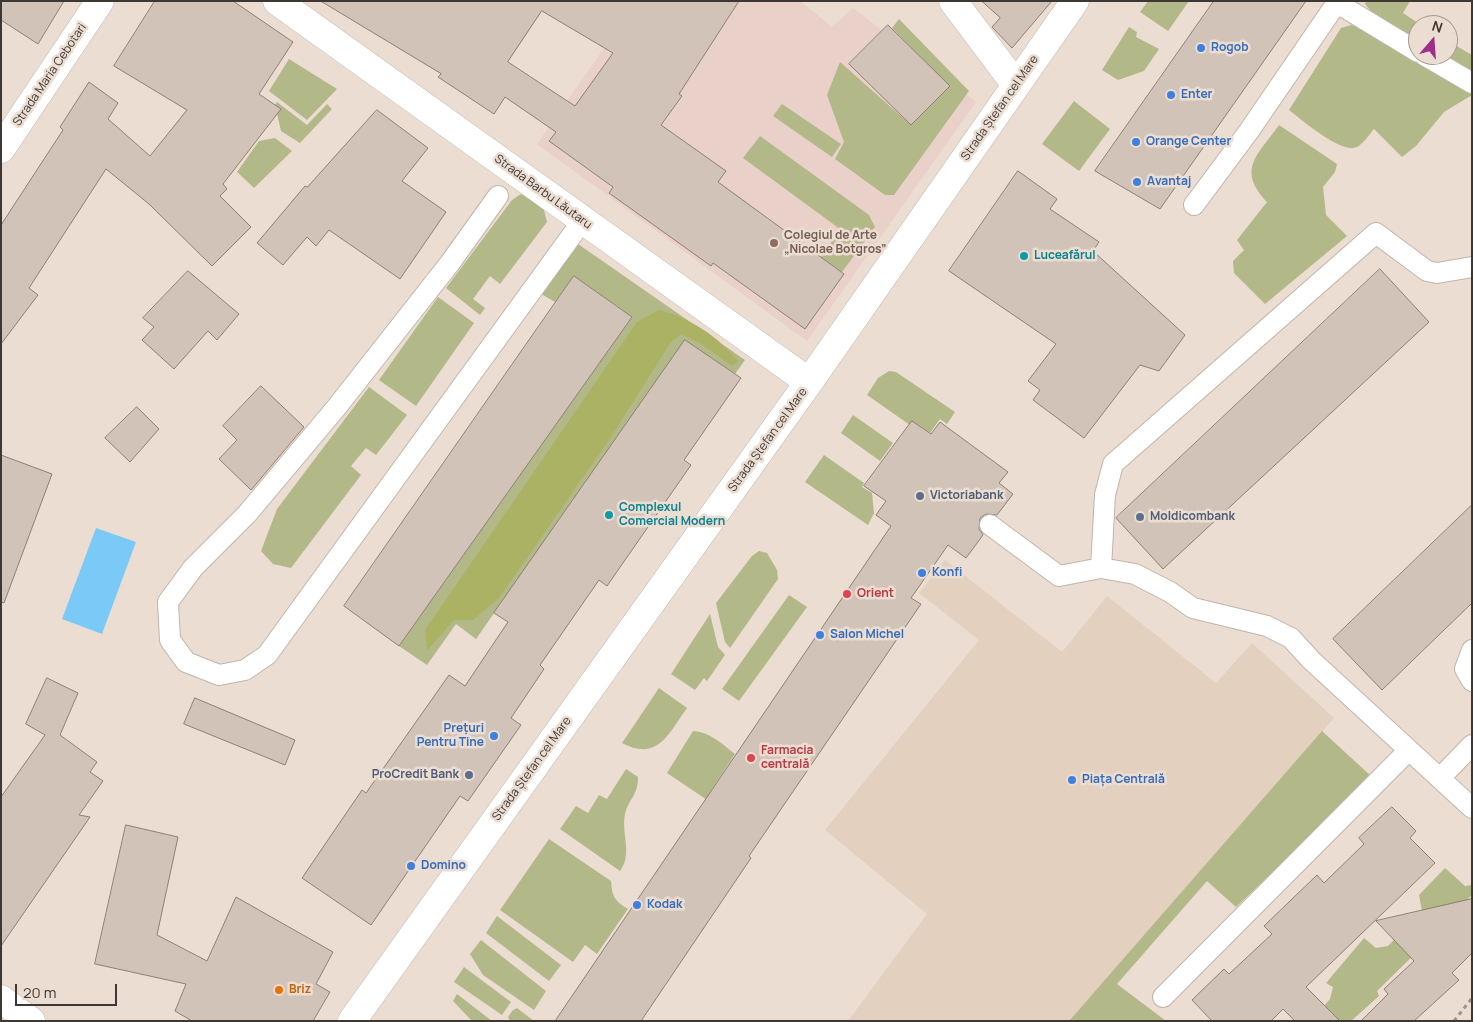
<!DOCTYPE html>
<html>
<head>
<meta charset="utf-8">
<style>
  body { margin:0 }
  #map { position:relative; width:1473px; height:1022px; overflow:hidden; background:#ebddd2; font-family:Manrope,sans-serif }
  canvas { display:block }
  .frame { position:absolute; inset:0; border:2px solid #3d3833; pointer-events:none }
  .north { position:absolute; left:1408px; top:15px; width:50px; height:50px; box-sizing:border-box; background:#ebddd2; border:1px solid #a59b92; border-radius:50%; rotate:18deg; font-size:14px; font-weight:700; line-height:20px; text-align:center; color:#3d3833 }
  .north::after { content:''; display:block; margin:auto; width:18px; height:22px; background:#9d2e8c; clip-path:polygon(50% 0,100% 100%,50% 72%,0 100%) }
  .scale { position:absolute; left:15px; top:984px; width:102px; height:22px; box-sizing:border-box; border:2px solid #3d3833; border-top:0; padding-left:6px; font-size:15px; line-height:18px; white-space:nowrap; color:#3d3833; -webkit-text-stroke:4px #ebddd2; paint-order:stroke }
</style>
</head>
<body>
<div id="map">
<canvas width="1473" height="1022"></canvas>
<div class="frame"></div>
<div class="north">N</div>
<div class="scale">20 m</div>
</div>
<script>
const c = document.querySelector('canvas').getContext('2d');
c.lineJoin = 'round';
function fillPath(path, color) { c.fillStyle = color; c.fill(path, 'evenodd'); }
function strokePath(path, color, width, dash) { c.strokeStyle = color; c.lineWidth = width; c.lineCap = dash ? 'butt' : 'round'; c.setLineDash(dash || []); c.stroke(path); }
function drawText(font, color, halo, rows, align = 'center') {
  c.font = font + ' Manrope,sans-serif'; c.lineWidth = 5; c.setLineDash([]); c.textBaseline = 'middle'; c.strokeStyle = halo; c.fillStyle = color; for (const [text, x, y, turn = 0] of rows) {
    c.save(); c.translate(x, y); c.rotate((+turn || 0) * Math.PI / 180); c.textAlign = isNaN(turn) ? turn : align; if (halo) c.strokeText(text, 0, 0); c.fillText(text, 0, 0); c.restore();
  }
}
fillPath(new Path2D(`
  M945 560 1062 652 1107 596 1216 683 1252 643 1334 718 1069 1021H848L927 914 825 830 979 640 919 593Z`), '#e3d0bf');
fillPath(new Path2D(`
  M567 1H800L832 27 853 8 976 102 807 341 537 144 604 48 556 20Z`), '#e9d0c9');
fillPath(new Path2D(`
  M1148 1H1189L1168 31 1140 12Z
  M1366 1H1410L1403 13 1421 25H1418V41L1371 11 1365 4Z
  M899 19 969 91 894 195H885L835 159 844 142 827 95 840 62 911 125 949 87 892 28Z
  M1351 25 1360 28 1472 95 1444 112 1416 146 1402 157 1374 129C1369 135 1363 144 1357 147 1342 155 1301 119 1289 110L1341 28Z
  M1129 27 1137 32 1136 37 1159 49 1144 71 1118 80 1102 70Z
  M1448 41 1472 55V72L1441 55H1448Z
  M289 59 337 89 307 120 269 91Z
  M1074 101 1110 129 1079 171 1042 144Z
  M277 102 307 125 327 104 332 109 300 143 281 131 275 105Z
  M782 104 841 144 832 157 773 116Z
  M1279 125 1337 164 1335 172 1323 187 1326 215 1347 236 1265 304 1234 273 1233 261 1244 250 1237 240 1267 202C1236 169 1258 155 1279 125Z
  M760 136 869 215 875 227 842 272 821 257 840 229 743 158Z
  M275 138 292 151 254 188 237 172 259 141Z
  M521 194 542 203 547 222 500 284 490 276 473 299 485 308 480 315 446 288 512 200Z
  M578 244 745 360 735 374 685 340 476 639 456 624 427 665 399 646 632 317 574 276 555 302 543 295 536 277Z
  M438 297 474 323 416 406 379 380Z
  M889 371 896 372 955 412 947 424 940 419 930 433 912 421 910 425 867 395 878 378Z
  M369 387 407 415 376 455 366 448 351 466 361 475 291 568 273 564 261 551 277 509Z
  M853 415 893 443 880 461 841 433Z
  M824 455 864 483 862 487 872 493 874 513 868 525 805 482Z
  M759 551 767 553 777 570 778 579 730 648 725 642 716 603 752 556Z
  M789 595 807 607 739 701 722 689Z
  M710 614 718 647 725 655 707 681 704 678 695 690 671 674Z
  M659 688 687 708C669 733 658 762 622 743Z
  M693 731C710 732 722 744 735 754L710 792 724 802 719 808 667 773Z
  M1322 731 1372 777 1236 907 1207 881 1117 984 1166 1021H1069Z
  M626 769 638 777C638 796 629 798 625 814 621 834 633 854 620 871L560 829 576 806 588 813 599 795 607 799Z
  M549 839 611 881C612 897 615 901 628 909L597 954 585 945 573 962 500 910Z
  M1445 868 1465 886 1472 885V895L1421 943 1422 947 1377 991 1379 996 1351 1021H1311L1330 999 1333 987 1326 983 1364 938 1376 948 1388 946 1422 911 1419 895Z
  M497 916 561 965 549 981 486 933Z
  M481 940 546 991 534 1010 483 975 470 954Z
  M464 967 511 1002 502 1015 454 982Z
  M457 994 492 1021H472L453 1001Z
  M517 1008 534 1021H535H510L508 1017 513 1010Z`), '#b3b888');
fillPath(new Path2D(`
  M659 310C689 317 719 337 738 361L732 366 701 344 681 334 671 342 611 437 499 598 473 620H454L427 651 425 630 447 598 637 322Z`), '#abb264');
fillPath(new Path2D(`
  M96 528 136 542 102 634 62 619Z`), '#7bc9f7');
const building = new Path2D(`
  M1 1H64L38 44 1 20Z
  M155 1H233L293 42 259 94 281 109 223 184 227 189 220 196 251 227 212 266 149 204 106 169 29 288 38 295 1 344V225L63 130 60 127 89 82 118 103 108 119 150 156 187 110 114 66Z
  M321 1H739L679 94 682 96 661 125 726 171 718 182 844 274 805 329 713 263 711 266 609 193 613 187 549 141 556 132 505 97 494 114 438 77 441 74ZM542 11 613 53 575 106 508 62Z
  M982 1H1052L1012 48 992 27 1000 18Z
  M1214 1H1306L1160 209 1095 171Z
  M888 25 950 86 911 125 849 64Z
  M377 110 428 148 402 181 446 212 400 279 329 230 316 246 307 237 283 265 257 243 305 186 307 187Z
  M1018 171 1057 199 1050 209 1099 242 1093 251 1185 335 1159 371 1140 365 1084 438 1033 400 1040 390 1028 381 1056 344 949 271Z
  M1380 269 1429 322 1163 569 1116 518Z
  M188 271 239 314 217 340 208 331 174 369 142 340 154 327 143 318Z
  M574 276 632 317 399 646 344 606Z
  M685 340 741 378 684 460 691 465 607 586 599 580 540 665 544 669 511 718 521 725 468 801 460 796 371 925 302 878 362 790 366 793 449 675 465 686 508 622 494 613Z
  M261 386 304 427 251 490 219 459 237 440 223 426Z
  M137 407 159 429 130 462 105 438Z
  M912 421 931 434 940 422 1008 472 999 483 1013 494 997 515 986 514 980 518 979 529 983 535 966 558 948 545 911 598 921 604 749 856 751 858 641 1021H555L891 526 876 515 886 501 864 486Z
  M1 455 52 474 4 603 1 602Z
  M1472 505V603L1382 690 1333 639Z
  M47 678 78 693 60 735 97 762 90 772 103 781 79 815 90 817 1 946V797L45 735 26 724Z
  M195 698 295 740 285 765 184 724Z
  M1392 807 1416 831 1410 838 1435 863 1306 987 1340 1021H1295L1283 1009 1271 1021H1212L1192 1000 1224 969 1229 974 1272 934 1264 926 1317 875 1324 883 1364 844 1359 838Z
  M126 825 178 837 157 935 207 961 236 897 333 952 316 984 330 992 313 1021H192L175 1011 186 984 95 964Z
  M1472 899V953L1452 973 1459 980 1414 1021H1361L1388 994 1384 989 1414 961 1376 921Z`);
fillPath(building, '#d1c3b8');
strokePath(building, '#8c8076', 1);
const lane = new Path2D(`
  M1337 3 1418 52
  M1424 55 1472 83
  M498 196 450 263 336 408 247 514 193 568 168 602 170 640 186 662 219 675 245 670 267 655 583 220
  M1194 205 1249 131 1338 1
  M990 525 1059 576 1101 568 1135 574 1170 592 1193 608 1267 626 1291 638 1311 660 1472 808
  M1101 568 1105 495 1113 464 1376 233 1427 271 1437 273 1472 267
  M1472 650 1465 669 1472 681
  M1440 778 1472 745
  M1163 997 1409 750`);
const street = new Path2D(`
  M277 1 809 382
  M953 1 1016 85
  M1 149 100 1
  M1 999 31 1021
  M352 1021 809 382 1075 1`);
strokePath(lane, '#c1b4a9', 22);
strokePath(street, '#c1b4a9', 29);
strokePath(new Path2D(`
  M1454 1021 1472 998`), '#9c928a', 3, [4, 4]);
strokePath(lane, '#fff', 20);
strokePath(street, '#fff', 28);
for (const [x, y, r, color] of [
  [1201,48,5,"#3f7fe0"],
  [1171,95,5,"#3f7fe0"],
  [1136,142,5,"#3f7fe0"],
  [1137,182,5,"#3f7fe0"],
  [774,243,5,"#8d6e63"],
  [1024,256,5,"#0f9aa8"],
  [920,496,5,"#5c6f8a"],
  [609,515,5,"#0f9aa8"],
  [1140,517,5,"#5c6f8a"],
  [922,573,5,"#3f7fe0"],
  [847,594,5,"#e0444e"],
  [820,635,5,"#3f7fe0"],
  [494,736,5,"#3f7fe0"],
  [751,758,5,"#e0444e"],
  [469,775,5,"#5c6f8a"],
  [1072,780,5,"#3f7fe0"],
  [411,866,5,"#3f7fe0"],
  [637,905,5,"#3f7fe0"],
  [279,990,5,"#e8710a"]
]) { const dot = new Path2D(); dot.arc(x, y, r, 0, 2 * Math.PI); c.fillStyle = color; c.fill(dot); strokePath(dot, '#ebddd2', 2); }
drawText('bold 12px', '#366cbe', '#ebddd2', [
  ["Rogob",1211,48],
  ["Enter",1181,95],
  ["Orange Center",1146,142],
  ["Аvantaj",1147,182],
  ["Konfi",932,573],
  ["Salon Michel",830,635],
  ["Prețuri",484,729,"right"],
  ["Pentru Tine",484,743,"right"],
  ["Piața Centrală",1082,780],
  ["Domino",421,866],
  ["Kodak",647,905]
], 'left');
drawText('12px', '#3d3833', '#ebddd2', [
  ["Strada Maria Cebotari",50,75,-56],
  ["Strada Ștefan cel Mare",1000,108,-55],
  ["Strada Barbu Lăutaru",543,192,36],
  ["Strada Ștefan cel Mare",768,440,-54],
  ["Strada Ștefan cel Mare",532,769,-54]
]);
drawText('bold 12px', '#785e54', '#ebddd2', [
  ["Colegiul de Arte",784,236],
  ["„Nicolae Botgros”",784,250]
], 'left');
drawText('bold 12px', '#0d838f', '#ebddd2', [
  ["Luceafărul",1034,256],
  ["Complexul",619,508],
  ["Comercial Modern",619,522]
], 'left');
drawText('bold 12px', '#4e5e75', '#ebddd2', [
  ["Victoriabank",930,496],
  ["Moldicombank",1150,517],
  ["ProCredit Bank",459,775,"right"]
], 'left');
drawText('bold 12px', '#be3a42', '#ebddd2', [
  ["Orient",857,594],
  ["Farmacia",761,751],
  ["centrală",761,765]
], 'left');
drawText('bold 12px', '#c56008', '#ebddd2', [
  ["Briz",289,990]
], 'left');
</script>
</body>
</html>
